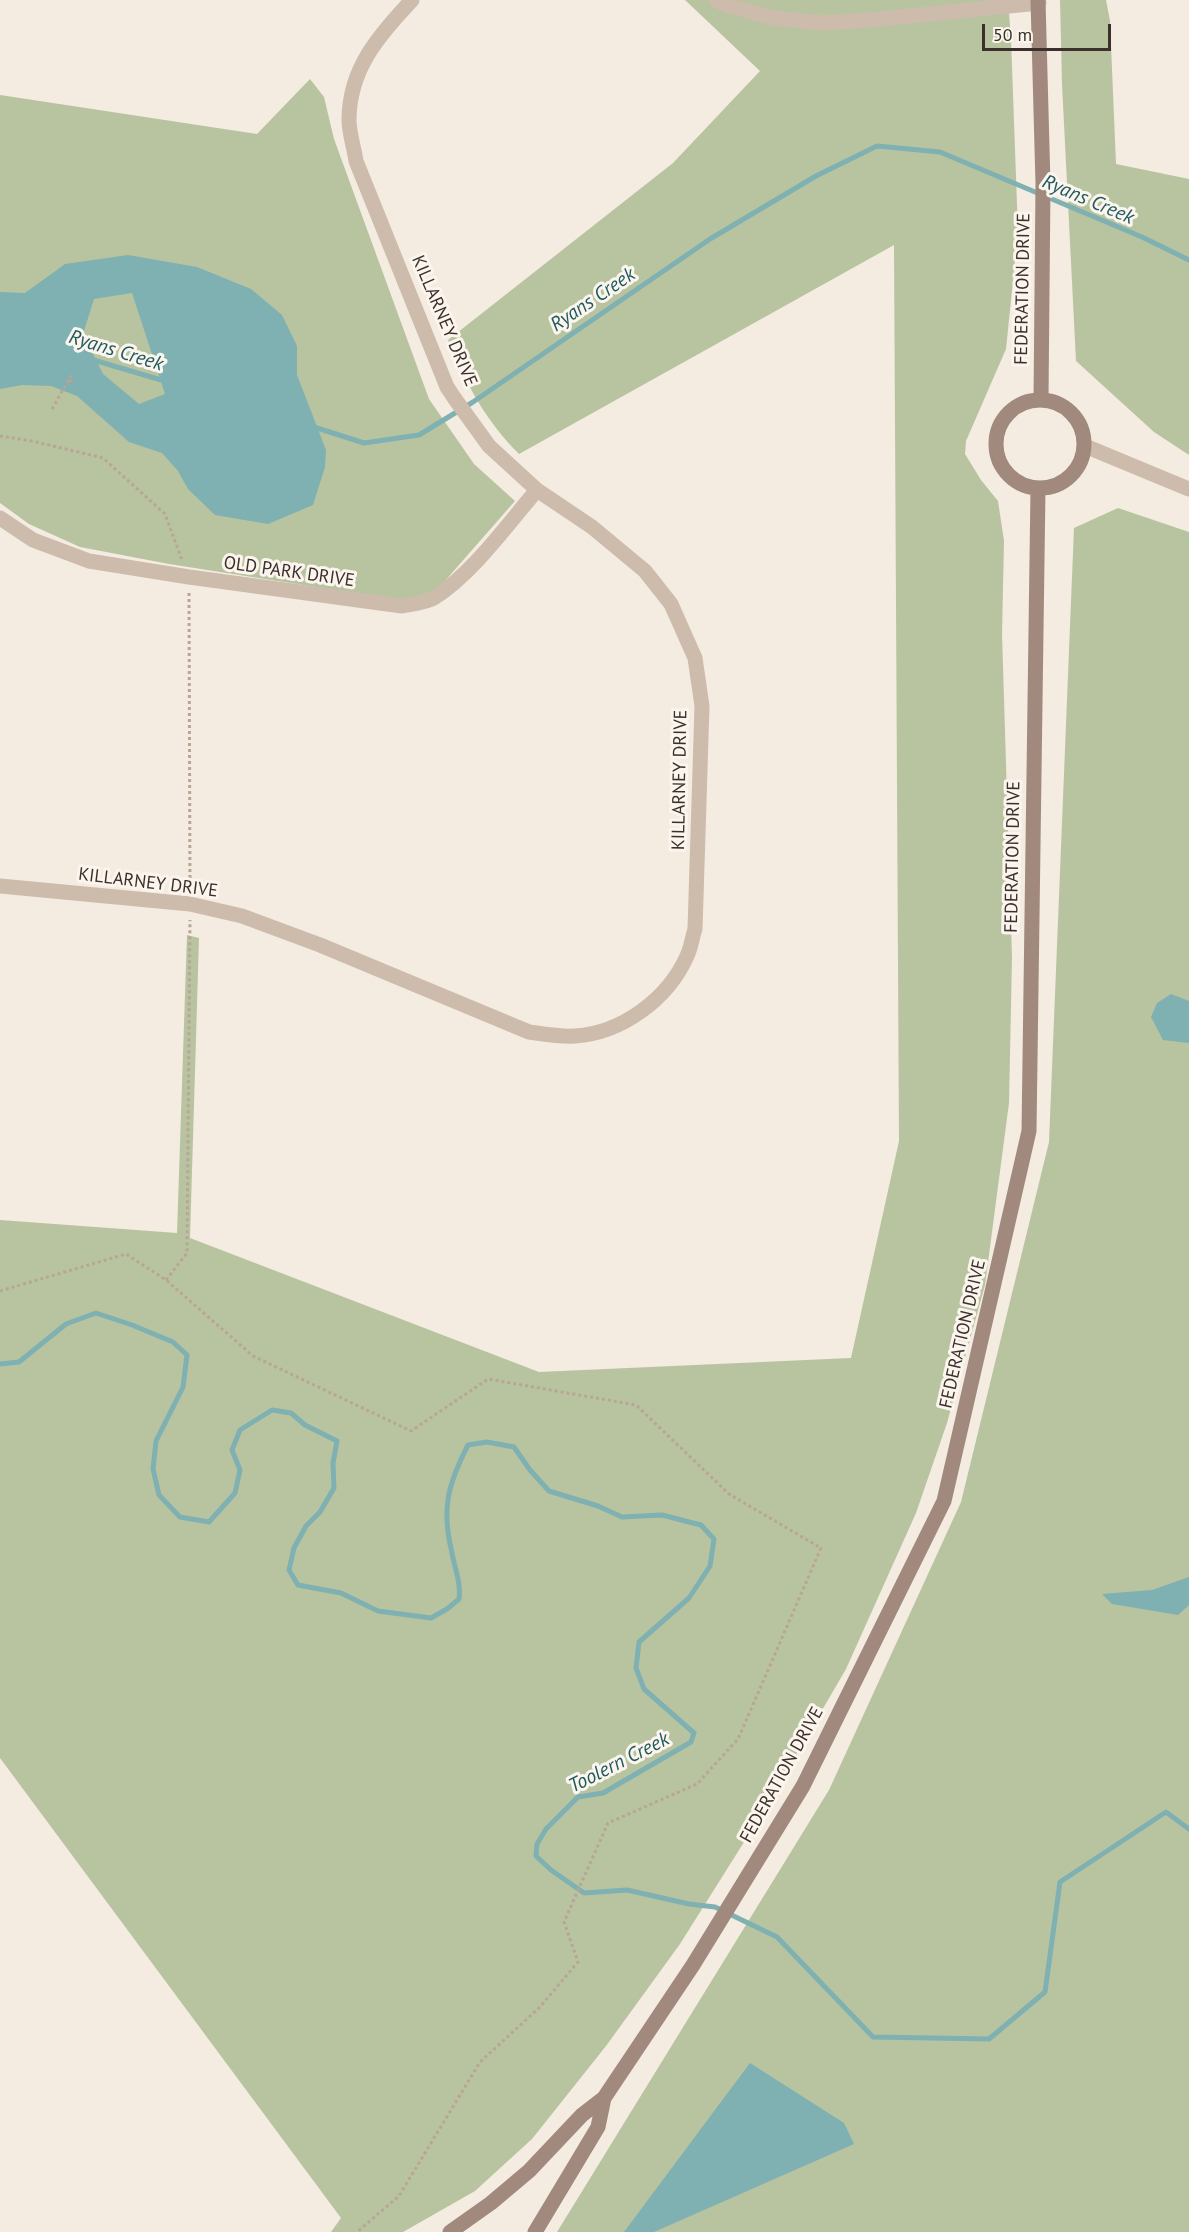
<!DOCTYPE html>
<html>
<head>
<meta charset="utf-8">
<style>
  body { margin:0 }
  #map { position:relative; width:1189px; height:2232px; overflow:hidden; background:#f4ebe1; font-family:"PT Sans",sans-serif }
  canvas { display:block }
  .scale { position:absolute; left:982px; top:24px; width:129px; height:27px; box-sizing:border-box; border:3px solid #3b302b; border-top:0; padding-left:8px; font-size:18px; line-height:21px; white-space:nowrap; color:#3b302b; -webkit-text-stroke:4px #fbf5ee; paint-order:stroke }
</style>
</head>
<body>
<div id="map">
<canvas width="1189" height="2232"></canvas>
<div class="scale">50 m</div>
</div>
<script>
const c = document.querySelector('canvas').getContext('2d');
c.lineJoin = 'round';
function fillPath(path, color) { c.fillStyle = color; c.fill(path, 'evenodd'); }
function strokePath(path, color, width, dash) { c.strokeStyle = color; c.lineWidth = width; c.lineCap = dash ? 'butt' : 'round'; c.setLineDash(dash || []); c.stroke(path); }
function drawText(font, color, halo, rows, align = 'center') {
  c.font = font + ' "PT Sans",sans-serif'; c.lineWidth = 6; c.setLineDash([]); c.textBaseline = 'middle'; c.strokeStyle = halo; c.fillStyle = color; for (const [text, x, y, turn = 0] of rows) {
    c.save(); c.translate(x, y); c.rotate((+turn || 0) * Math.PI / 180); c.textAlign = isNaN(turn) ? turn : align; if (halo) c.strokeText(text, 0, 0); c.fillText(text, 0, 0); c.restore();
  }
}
fillPath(new Path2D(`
  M685 0H1008L1011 39 1018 232 1006 349 966 441 965 454 981 480 998 501 1004 541 1002 634 1012 958 1009 1103 985 1285 947 1423 916 1513 846 1669 761 1815 680 1944 606 2046 532 2139 475 2191 403 2232H331L341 2218 0 1758V1220L177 1233 187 935 199 938 190 1238 539 1372 851 1358 899 1141 894 245 519 454C486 421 466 384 448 340L673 163 760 71Z
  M1060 0H1106L1110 21 1116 164 1189 179V455L1154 432 1076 361 1062 84Z
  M310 79 324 97 334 139 429 399 474 464 515 501 437 590 405 601 169 564 80 547 29 524 0 503V95L257 134Z
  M1118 508 1189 532V2232H557L829 1790 961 1502 1049 1142 1074 528Z`), '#b8c4a0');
fillPath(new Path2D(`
  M128 255 197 267 251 289 282 315 297 346V375L326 450 325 467 313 505 268 524 215 515 188 489 178 471 162 453 129 442 77 396 51 386 22 385 0 389V292L25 293 65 264ZM132 293 165 394 139 404 103 374 83 334 94 299Z
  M1171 994 1189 1001V1043L1163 1040 1151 1017 1157 1003Z
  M1189 1577V1605L1178 1615 1112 1604 1102 1594 1152 1590Z
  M750 2063 844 2123 854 2144 654 2232H624Z`), '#7fb0b2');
strokePath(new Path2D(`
  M90 359 168 382
  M314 427 364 443 419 435 473 402 710 239 816 176 877 146 940 152 1142 237 1189 260
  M0 1364 19 1362 66 1324 96 1313 132 1325 173 1342 187 1355 183 1387 156 1441 153 1469 159 1495 180 1517 209 1522 235 1493 240 1470 232 1450 240 1430 272 1410 291 1413 305 1425 337 1441 333 1463 334 1488 320 1512 306 1526 294 1548 289 1570 298 1585 341 1593 378 1611 431 1618 447 1609 459 1599C461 1582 455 1570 452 1553 441 1509 448 1484 468 1445L487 1442 514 1447 530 1470 549 1491 598 1506 622 1517 662 1515 701 1525 714 1539 710 1566 689 1598 639 1642 636 1668 644 1689 694 1733 691 1742 603 1793 578 1797 546 1829 537 1844 536 1856 551 1870 584 1893 627 1890 689 1904 715 1907 777 1937 873 2037 989 2039 1045 1992 1060 1882 1166 1812 1189 1829`), '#7fb0b2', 5);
strokePath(new Path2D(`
  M69 380 75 384
  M52 409 72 374
  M0 436 32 441 103 458 165 514 182 560
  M189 593 190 889
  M166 1280 187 1253 190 920
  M0 1291 126 1254 166 1280 253 1356 411 1431 488 1379 636 1405 729 1494 821 1548 738 1739 697 1784 608 1823 564 1922 578 1962 539 2008 480 2062 399 2196 357 2232`), '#b9a596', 3, [3, 3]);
strokePath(new Path2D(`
  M716 0 725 5 774 18 822 23 870 20 1039 3
  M0 518 33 540 89 561 189 577 402 606C412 604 426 603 434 598 473 573 507 525 537 490
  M0 886 190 904 242 916 320 945 529 1032C544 1034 559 1037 575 1036 622 1033 668 999 687 956 691 948 692 938 695 929L702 706 695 658 671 604 645 571 592 527 537 490 489 446 455 399 447 387 356 161C354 147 349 133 349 120 349 69 379 35 412 0`), '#cdbbac', 15);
strokePath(new Path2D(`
  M1085 446 1189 489`), '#cdbbac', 15);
strokePath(new Path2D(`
  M1038 0 1043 184 1041 399
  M996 444a44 44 0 1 1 88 0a44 44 0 1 1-88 0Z
  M450 2232 491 2203 529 2171 582 2115 604 2098 693 1965 803 1786 944 1501 1029 1131 1038 488
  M535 2232 598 2127 604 2098`), '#a18a7d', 15);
drawText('18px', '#3b302b', '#fbf5ee', [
  ["FEDERATION DRIVE",1023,289,-89],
  ["KILLARNEY DRIVE",444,321,67],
  ["OLD PARK DRIVE",289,572,8],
  ["KILLARNEY DRIVE",680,780,-89],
  ["FEDERATION DRIVE",1013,857,-89],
  ["KILLARNEY DRIVE",148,883,7],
  ["FEDERATION DRIVE",963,1334,-77],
  ["FEDERATION DRIVE",782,1775,-61]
]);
drawText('italic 20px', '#1f5a5e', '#fbf5ee', [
  ["Ryans Creek",1088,200,23],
  ["Ryans Creek",593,300,-34],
  ["Ryans Creek",116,351,17],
  ["Toolern Creek",619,1763,-27]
]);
</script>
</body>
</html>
